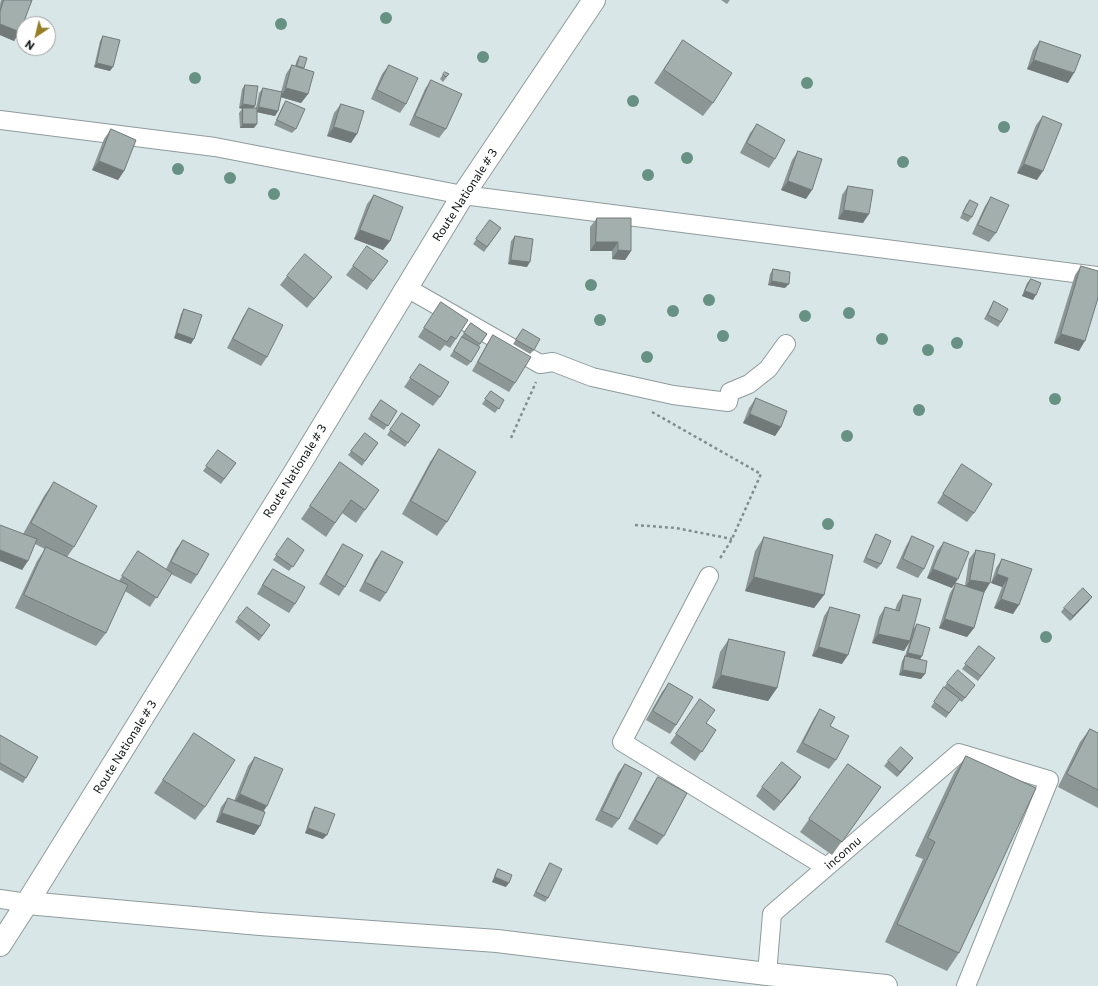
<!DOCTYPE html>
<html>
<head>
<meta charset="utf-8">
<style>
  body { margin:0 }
  #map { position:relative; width:1098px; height:986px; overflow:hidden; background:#d9e6e8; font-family:Commissioner,sans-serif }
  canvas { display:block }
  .north { position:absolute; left:16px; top:16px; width:40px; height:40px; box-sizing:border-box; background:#fff; border:1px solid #9d9f9f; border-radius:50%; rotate:215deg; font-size:11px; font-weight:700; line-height:16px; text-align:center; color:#0b1010 }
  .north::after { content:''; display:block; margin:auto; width:14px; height:18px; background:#967e26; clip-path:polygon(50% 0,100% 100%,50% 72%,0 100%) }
</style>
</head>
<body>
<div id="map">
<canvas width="1098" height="986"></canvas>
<div class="north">N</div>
</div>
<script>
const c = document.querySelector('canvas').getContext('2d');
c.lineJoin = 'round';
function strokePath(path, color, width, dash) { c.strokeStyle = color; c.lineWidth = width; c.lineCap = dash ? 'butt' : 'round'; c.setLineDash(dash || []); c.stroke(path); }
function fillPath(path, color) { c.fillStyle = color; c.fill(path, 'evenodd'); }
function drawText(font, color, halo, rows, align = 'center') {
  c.font = font + ' Commissioner,sans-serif'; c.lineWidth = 4; c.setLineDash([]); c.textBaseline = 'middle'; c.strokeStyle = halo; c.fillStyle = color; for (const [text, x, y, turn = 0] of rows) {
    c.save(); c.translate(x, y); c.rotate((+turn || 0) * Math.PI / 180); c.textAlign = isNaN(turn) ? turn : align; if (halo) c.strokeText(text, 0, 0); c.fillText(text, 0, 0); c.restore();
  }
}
const street = new Path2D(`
  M0 120 215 147 463 195 1098 276
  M407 288 540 364 553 362 592 377 673 395 728 402 730 392 749 384 768 369 786 344
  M709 576 622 742 826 867
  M0 899 27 903
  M767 974 772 914 959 753 1049 780 966 986`);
const secondary = new Path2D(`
  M27 903 260 924 497 941 767 974 886 986`);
const primary = new Path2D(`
  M0 945 27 903 295 472 463 195 594 0`);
strokePath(street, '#8f9b9c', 20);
strokePath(secondary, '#8f9b9c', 24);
strokePath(primary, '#8f9b9c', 24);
strokePath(new Path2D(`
  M652 412 761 474 732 539 719 560
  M511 438 536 382
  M635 525 676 528 732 539`), '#838d8e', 2.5, [3, 3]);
strokePath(street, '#fff', 18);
strokePath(secondary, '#fff', 22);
strokePath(primary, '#fff', 22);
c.fillStyle = '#669183';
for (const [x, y] of [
  [386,18],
  [281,24],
  [483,57],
  [195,78],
  [807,83],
  [633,101],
  [1004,127],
  [687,158],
  [903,162],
  [178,169],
  [648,175],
  [230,178],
  [274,194],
  [591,285],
  [709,300],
  [673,311],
  [849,313],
  [805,316],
  [600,320],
  [723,336],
  [882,339],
  [957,343],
  [928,350],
  [647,357],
  [1055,399],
  [919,410],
  [847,436],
  [828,524],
  [1046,637]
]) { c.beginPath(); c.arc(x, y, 6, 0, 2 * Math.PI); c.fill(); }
fillPath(new Path2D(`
  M1 0H32L14 41 0 35V4Z
  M721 0H730L727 4Z
  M103 36 110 71 94 67 100 41Z
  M683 40 713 103 703 116 654 83Z
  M1040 41 1068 83 1027 69 1033 50Z
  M300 56 303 68 308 94 301 103 281 97 278 111 275 116 257 112 254 128H240L239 113 242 109 239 108 242 89 245 85 254 108H256L259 93 263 88 281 92 286 74 292 65 295 66 297 60Z
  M389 65 406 104 400 113 371 99 382 74Z
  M443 74H449L443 82 440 79Z
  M431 80 446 129 439 138 409 125 425 89Z
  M286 101 296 129 292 133 274 125 283 105Z
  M341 104 351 143 327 136 334 113Z
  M1043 116 1037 180 1017 173 1036 125Z
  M757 124 775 159 769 168 740 153 750 133Z
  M111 129 124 171 118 180 92 170 104 139Z
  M798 151 806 199 781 190 792 160Z
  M848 186 863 223 838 219 842 195Z
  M374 195 390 241 383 250 354 239 367 204Z
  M991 197 996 233 989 242 972 234 985 206Z
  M970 200 972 217 968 222 960 218 966 205Z
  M597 218 631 251 625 260 612 259V251H590V227Z
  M490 220 501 228 484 252 473 244Z
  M515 236 527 267 508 264 511 241Z
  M353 266 381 270 367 290 346 275Z
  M1081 266 1079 351 1054 343 1075 275Z
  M773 269 785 288 768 285 770 274Z
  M287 276 332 277 325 286 307 308 280 285Z
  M1031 279 1033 300 1022 296 1027 283Z
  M994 301 1001 322 998 327 984 319 991 306Z
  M441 302 456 339 450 348 445 345 440 351 418 337Z
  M249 308 267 357 261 366 227 348 243 317Z
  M184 309 191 344 174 338 181 314Z
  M471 323 487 334 479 346 471 362 467 366 450 356 462 338 461 337Z
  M523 329 534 350 530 354 513 344Z
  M493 335 515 383 509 392 472 371 487 344Z
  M420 364 440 397 433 406 404 387Z
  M491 391 504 400 495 413 482 404Z
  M756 398 781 427 775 436 743 423 749 408Z
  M381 400 397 411 384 430 368 419Z
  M402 413 420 425 405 447 387 435Z
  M365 433 378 443 362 466 348 455Z
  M439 449 447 522 437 536 402 514 430 462Z
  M218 450 236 463 221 484 203 471Z
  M340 462 379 490 356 523 342 513 326 537 301 519Z
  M962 464 974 513 967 522 937 503Z
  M54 482 74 547 67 557 119 581 138 551 166 569 176 549 183 540 197 575 191 584 171 574 150 607 125 591 106 633 96 646 15 608 37 561 45 549 35 544 22 570 23 534 44 496Z
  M876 534 881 564 877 569 863 562 873 539Z
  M912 536 924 569 918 578 896 568 906 546Z
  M764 537 824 595 814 608 745 591 755 551Z
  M288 538 304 550 289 571 273 560Z
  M944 542 952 588 927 578 937 551Z
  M343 544 345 587 339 596 319 584 337 553Z
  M976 550 984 592 974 628 967 637 939 628 950 593 956 583 965 586 969 559Z
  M382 551 386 593 380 602 359 591 375 560Z
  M1002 559 1032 569 1013 614 994 608 1002 587 991 583 996 568Z
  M273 569 295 604 289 613 257 594 266 578Z
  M903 595 914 628 917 624 922 656 920 659 921 679 899 675 902 661 905 656 909 643 904 651 872 643 879 617 885 607 895 610 897 604Z
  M1089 601 1070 621 1061 612 1064 608Z
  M247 607 270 625 259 641 235 622Z
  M830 607 842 664 812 656 824 616Z
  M729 639 777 688 768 701 712 688 720 652Z
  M979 646 995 658 978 681 962 669Z
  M669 683 676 725 670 734 646 720 662 692Z
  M947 683 975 685 962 702 959 700 946 718 931 707Z
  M700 699 706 723 716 730 695 761 670 743Z
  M820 709 830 726 836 760 829 769 796 752 814 718Z
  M1090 729 1098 733V808L1058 787 1080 742Z
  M194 733 205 807 195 820 154 793Z
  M0 735 26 778 23 783 0 770Z
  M966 756 959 953 947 971 885 942 923 859 915 856 954 773Z
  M255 757 263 811 260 826 254 835 216 822 221 807 228 798 234 801 248 766Z
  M913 758 910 762 897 777 884 766 888 761Z
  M625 764 619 819 612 828 595 820 618 773Z
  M848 764 881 787 832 855 800 832Z
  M658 777 664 836 657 845 628 829 652 786Z
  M801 777 795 786 774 811 756 796 762 787Z
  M315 807 323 839 305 833 312 811Z
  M550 863 548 898 545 902 533 896 547 868Z
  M498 869 506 887 492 882 495 874Z`), '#8c9695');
fillPath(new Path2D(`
  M0 24 20 32 14 41 0 35Z
  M1034 60 1074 73 1068 83 1027 69Z
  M97 63 113 67 110 71 94 67Z
  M286 88 308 94 301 103 280 97Z
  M243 104 255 106 252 110 239 108Z
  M259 107 278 111 275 116 256 112Z
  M243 124H257L254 128H240Z
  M334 127 357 134 351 143 327 136Z
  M99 161 124 171 118 180 92 170Z
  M1024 164 1043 171 1037 180 1017 173Z
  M788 181 812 190 806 199 781 190Z
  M844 210 869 214 863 223 838 219Z
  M360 230 390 241 383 250 354 239Z
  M596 242H618L612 251H590Z
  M618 250 631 251 625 260 612 259Z
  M511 260 530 262 527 267 508 264Z
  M772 281 789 284 785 288 768 285Z
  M1025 291 1036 295 1033 300 1022 296Z
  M177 333 194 339 191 344 174 338Z
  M1061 334 1085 341 1079 351 1054 343Z
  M750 414 781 427 775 436 743 423Z
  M0 550 28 561 22 570 0 561Z
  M933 569 958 579 952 588 927 578Z
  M997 574 1008 578 1002 587 991 583Z
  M754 577 824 595 814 608 745 591Z
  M970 580 990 583 984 593 964 589Z
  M1092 597 1089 601 1070 621 1073 616Z
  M1001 599 1019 605 1013 614 994 608Z
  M945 619 974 628 967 637 939 628Z
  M878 634 910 641 904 651 872 643Z
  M819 647 848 655 842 664 812 656Z
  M908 653 922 656 919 661 905 657Z
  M903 670 925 674 921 679 899 675Z
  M721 675 777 688 768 701 712 688Z
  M913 758 910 762 897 777 900 772Z
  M801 777 795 786 774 811 781 802Z
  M240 794 267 806 261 815 233 804Z
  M222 813 260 826 254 835 216 822Z
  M308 828 327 835 323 839 305 833Z
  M495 877 509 883 506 887 492 882Z`), '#727a79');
const building = new Path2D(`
  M4 0H32L20 32 0 24V12Z
  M103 36 120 40 113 67 97 63Z
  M683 40 732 73 713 103 664 70Z
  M1040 41 1081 55 1074 73 1034 60Z
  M300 56 307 58 304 68 297 66Z
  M292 65 314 72 308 94 286 88Z
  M389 65 418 78 406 104 377 90Z
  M445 72 449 74 446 77 443 74Z
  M431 80 462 94 446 129 415 116Z
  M245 85 258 86 255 106 243 104Z
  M263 88 282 92 278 111 259 107Z
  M286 101 305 109 296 129 277 120Z
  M341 104 364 111 357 134 334 127Z
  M243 108H257V124H243Z
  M1043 116 1062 124 1043 171 1024 164Z
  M757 124 785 140 775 159 747 143Z
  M111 129 136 140 124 171 99 161Z
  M798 151 822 159 812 190 788 181Z
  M848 186 873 190 869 214 844 210Z
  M374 195 403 207 390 241 360 230Z
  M991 197 1009 205 996 233 978 225Z
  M970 200 978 204 972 217 963 213Z
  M597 218H631V251L618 250V242H596Z
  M490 220 501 228 487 247 476 239Z
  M515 236 533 239 530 262 511 260Z
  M367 246 388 261 373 281 353 266Z
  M305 254 332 277 314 299 287 276Z
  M1081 266 1098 271V298L1085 341 1061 334Z
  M773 269 790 272 789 284 772 281Z
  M1031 279 1041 283 1036 295 1025 291Z
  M994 301 1008 309 1001 322 988 315Z
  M441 302 468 320 456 339 451 336 447 342 424 328Z
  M249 308 283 325 267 357 233 339Z
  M184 309 202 315 194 339 177 333Z
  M471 323 487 334 480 344 464 333Z
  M523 329 540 339 534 350 516 340Z
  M493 335 531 357 515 383 478 362Z
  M462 337 480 347 471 362 454 351Z
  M420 364 449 382 440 397 410 378Z
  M491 391 504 400 499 409 485 399Z
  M756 398 787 411 781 427 750 414Z
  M381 400 397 411 388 426 371 415Z
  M402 413 420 425 408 443 390 430Z
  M365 433 378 443 365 461 351 451Z
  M439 449 476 472 447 522 411 501Z
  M218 450 236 463 224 479 206 466Z
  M340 462 379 490 365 510 351 500 335 523 310 506Z
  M962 464 992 484 974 513 943 494Z
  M54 482 97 506 74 547 31 523Z
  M0 525 37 539 28 561 0 550Z
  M876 534 891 541 881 564 866 558Z
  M912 536 934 546 924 569 903 559Z
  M764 537 833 555 824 595 754 577Z
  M288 538 304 550 293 567 276 555Z
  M183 540 209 554 197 575 171 562Z
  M944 542 969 552 958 579 933 569Z
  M343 544 363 555 345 587 326 575Z
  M46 547 128 585 106 633 24 595Z
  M976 550 995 554 990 583 970 580Z
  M138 551 172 573 157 598 122 576Z
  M382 551 403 562 386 593 365 582Z
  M1002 559 1032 569 1019 605 1001 599 1008 578 997 574Z
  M273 569 305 587 295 604 263 585Z
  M956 583 984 592 974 628 945 619Z
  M1083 588 1092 597 1073 616 1064 608Z
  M903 595 921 599 910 641 878 634 885 607 899 611Z
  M247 607 270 625 262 636 238 618Z
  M830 607 860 615 848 655 819 647Z
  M917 624 930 628 922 656 908 653Z
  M729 639 785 652 777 688 721 675Z
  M979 646 995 658 981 676 965 664Z
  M905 656 927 661 925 674 903 670Z
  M958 670 975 685 965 698 947 683Z
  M669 683 693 697 676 725 653 711Z
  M944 687 960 699 949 713 934 702Z
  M700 699 715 710 706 723 716 730 702 752 676 734Z
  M820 709 835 717 830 726 849 736 836 760 803 743Z
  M1090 729 1098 733V790L1067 774Z
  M194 733 235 760 205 807 163 780Z
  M0 735 38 757 26 778 0 763Z
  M901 747 913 758 900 772 888 761Z
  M966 756 1036 788 959 953 897 924 935 842 928 838Z
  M255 757 283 769 267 806 240 794Z
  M782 762 801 777 781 802 762 787Z
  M625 764 642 773 619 819 602 811Z
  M848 764 881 787 842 842 809 819Z
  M658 777 687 793 664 836 635 820Z
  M228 798 265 812 260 826 222 813Z
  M315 807 335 814 327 835 308 828Z
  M550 863 562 869 548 898 536 892Z
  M498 869 512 875 509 883 495 877Z`);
fillPath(building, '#a3afad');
strokePath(building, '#727a79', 1);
drawText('12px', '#0b1010', '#fff', [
  ["Route Nationale # 3",465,195,-57],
  ["Route Nationale # 3",295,471,-58],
  ["Route Nationale # 3",125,747,-58],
  ["inconnu",843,853,-41]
]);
</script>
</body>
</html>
